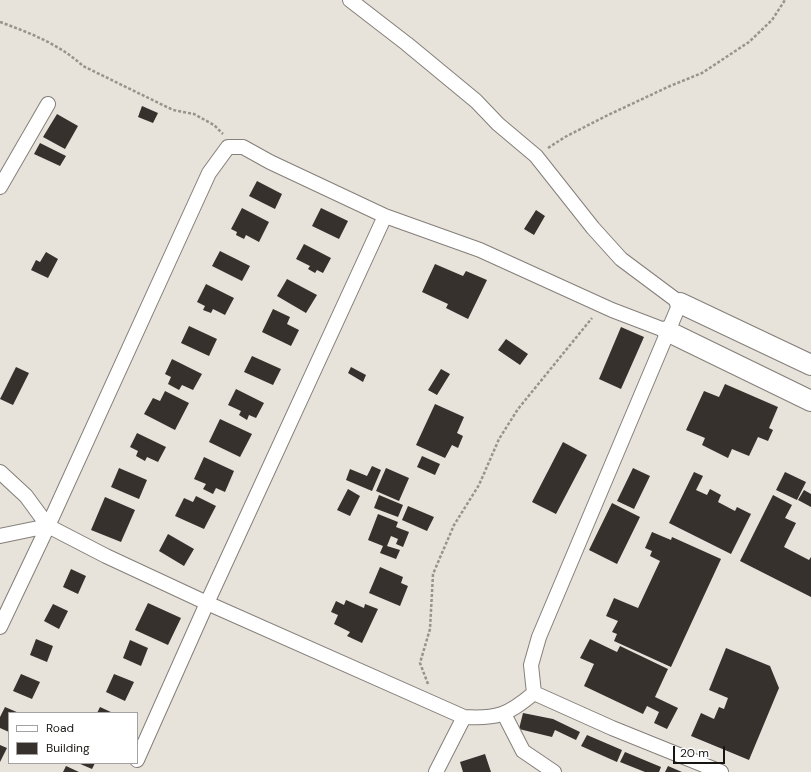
<!DOCTYPE html>
<html>
<head>
<meta charset="utf-8">
<style>
  body { margin:0 }
  #map { position:relative; width:811px; height:772px; overflow:hidden; background:#e7e2da; font-family:"DM Sans",sans-serif }
  canvas { display:block }
  .legend { position:absolute; left:8px; top:712px; width:130px; height:52px; box-sizing:border-box; background:#fff; border:1px solid #a3a2a1; margin:0; padding:5px 7px; list-style:none; font-size:12px; color:#181613 }
  .legend li { display:flex; align-items:center; gap:8px; height:20px }
  .legend b { width:20px; border:1px solid #a3a2a1 }
  .scale { position:absolute; left:673px; top:746px; width:52px; height:18px; box-sizing:border-box; border:2px solid #181613; border-top:0; padding-left:5px; font-size:12px; line-height:14px; white-space:nowrap; color:#181613; -webkit-text-stroke:3px #fff; paint-order:stroke }
</style>
</head>
<body>
<div id="map">
<canvas width="811" height="772"></canvas>
<ul class="legend">
<li><b style="height:5px;background:#fff"></b>Road</li>
<li><b style="height:11px;background:#36312c"></b>Building</li>
</ul>
<div class="scale">20 m</div>
</div>
<script>
const c = document.querySelector('canvas').getContext('2d');
c.lineJoin = 'round';
function fillPath(path, color) { c.fillStyle = color; c.fill(path, 'evenodd'); }
function strokePath(path, color, width, dash) { c.strokeStyle = color; c.lineWidth = width; c.lineCap = dash ? 'butt' : 'round'; c.setLineDash(dash || []); c.stroke(path); }
fillPath(new Path2D(`
  M142 106 158 113 153 123 138 117Z
  M57 114 78 126 65 149 43 137Z
  M40 143 66 156 60 166 34 154Z
  M257 181 282 194 275 209 249 196Z
  M242 208 269 222 259 242 246 235 244 239 236 235 237 232 231 229Z
  M321 208 348 221 339 239 312 226Z
  M536 210 545 216 534 235 524 229Z
  M304 244 331 258 323 273 317 270 315 273 308 269 310 266 296 259Z
  M220 251 250 266 242 281 212 266Z
  M46 252 58 259 48 278 31 270 36 260 40 262Z
  M435 264 463 276 466 271 487 280 468 319 446 308 448 304 422 292Z
  M287 279 317 295 306 313 277 296Z
  M206 284 234 298 225 315 213 309 211 313 203 310 205 306 197 302Z
  M273 309 290 317 287 324 299 330 291 346 262 332Z
  M189 326 217 339 209 356 181 343Z
  M621 327 644 337 621 389 599 379Z
  M506 339 528 354 520 365 498 350Z
  M252 356 281 369 273 385 244 372Z
  M172 359 202 374 193 390 182 385 179 390 168 384 171 377 165 374Z
  M16 367 29 373 13 405 0 399Z
  M351 367 366 375 363 382 348 373Z
  M441 369 450 374 437 395 428 390Z
  M725 384 778 407 769 428 773 430 768 441 758 437 749 456 732 449 728 458 702 445 705 438 686 430 704 391 719 397Z
  M236 389 264 403 256 418 249 415 247 420 239 415 241 411 228 405Z
  M165 391 189 403 175 430 144 414 153 398 160 401Z
  M435 404 464 417 457 433 463 436 458 448 452 445 445 458 416 445Z
  M220 419 252 434 240 457 209 442Z
  M137 433 166 447 158 462 147 457 145 461 136 456 138 451 130 447Z
  M563 442 587 455 556 514 532 502Z
  M422 456 440 464 435 475 417 467Z
  M204 457 234 471 225 492 216 488 213 494 203 489 206 484 194 479Z
  M372 466 381 470 372 491 346 480 350 469 367 476Z
  M119 468 147 480 139 499 111 487Z
  M386 468 409 478 399 501 376 491Z
  M633 468 650 476 634 509 617 501Z
  M694 472 703 476 696 490 707 495 710 489 721 495 718 502 735 511 737 507 751 514 731 554 669 523Z
  M785 472 806 482 797 500 776 490Z
  M348 489 360 496 350 516 337 510Z
  M804 490 811 494V507L798 500Z
  M379 495 403 505 398 517 374 508Z
  M773 495 792 505 785 518 796 523 784 547 809 560 811 557V597L740 561Z
  M196 496 216 506 204 529 175 516 184 498 193 502Z
  M105 497 135 510 121 542 91 530Z
  M612 503 640 517 617 564 589 550Z
  M408 506 434 517 427 531 402 520Z
  M378 514 398 522 396 527 409 532 403 547 396 544 398 539 391 536 387 546 400 550 396 559 380 553 383 546 368 540Z
  M652 532 671 540 672 537 721 559 671 667 614 641 617 634 612 632 618 621 606 616 614 598 638 608 660 561 650 556 652 551 645 548Z
  M168 534 194 549 184 566 159 551Z
  M380 567 403 577 401 583 408 586 400 606 369 593Z
  M71 569 86 576 78 594 63 587Z
  M346 600 364 608 365 604 378 609 362 643 347 636 350 632 334 624 338 615 331 612 336 601 344 605Z
  M148 603 181 618 168 645 135 630Z
  M53 604 68 611 59 629 44 621Z
  M36 639 53 646 47 662 30 655Z
  M590 639 617 652 620 646 668 669 655 697 678 708 667 729 654 723 659 712 647 706 643 714 584 686 594 664 580 658Z
  M130 640 148 648 141 666 123 658Z
  M726 648 770 666 779 688 749 760 691 736 701 713 714 719 719 707 724 709 728 698 709 690Z
  M21 674 40 682 32 699 13 691Z
  M114 674 134 682 125 701 106 692Z
  M5 707 19 713H9V732L0 728V717Z
  M100 707 113 713H97Z
  M523 713 553 719 580 732 576 740 555 730 552 737 519 729Z
  M587 735 622 750 617 762 581 746Z
  M0 745 7 748 0 762Z
  M625 752 661 767 659 772H645L620 762Z
  M485 754 491 772H463L460 762Z
  M78 763H95L92 769Z
  M66 766 79 772H63Z
  M668 766 682 772H665Z`), '#36312c');
const street = new Path2D(`
  M350 0 407 44 476 101 498 124 536 156 593 228 621 259 680 303 539 637 531 665 534 693
  M0 187 48 104
  M0 472 26 496 48 526 106 556 207 603 464 717C497 719 508 715 534 693
  M0 536 48 526
  M0 627 48 526 209 173 228 147H243L270 162 385 216 480 250 612 310 667 331
  M534 693 612 728 721 772
  M504 714 523 751 554 772
  M137 760 207 603 385 216
  M436 772 464 717`);
const secondary = new Path2D(`
  M680 303 811 365
  M667 331 811 401`);
strokePath(street, '#847f79', 16);
strokePath(secondary, '#847f79', 22);
strokePath(new Path2D(`
  M0 22C30 33 59 44 83 66L173 110 194 114 214 125 223 134
  M548 148 565 137 608 115 670 86 702 73 749 42 772 20 785 0
  M428 684 420 663 430 629 433 574 454 525 479 485 499 439 518 409 592 318`), '#97938d', 2.5, [3, 2]);
strokePath(street, '#fff', 14);
strokePath(secondary, '#fff', 20);
</script>
</body>
</html>
